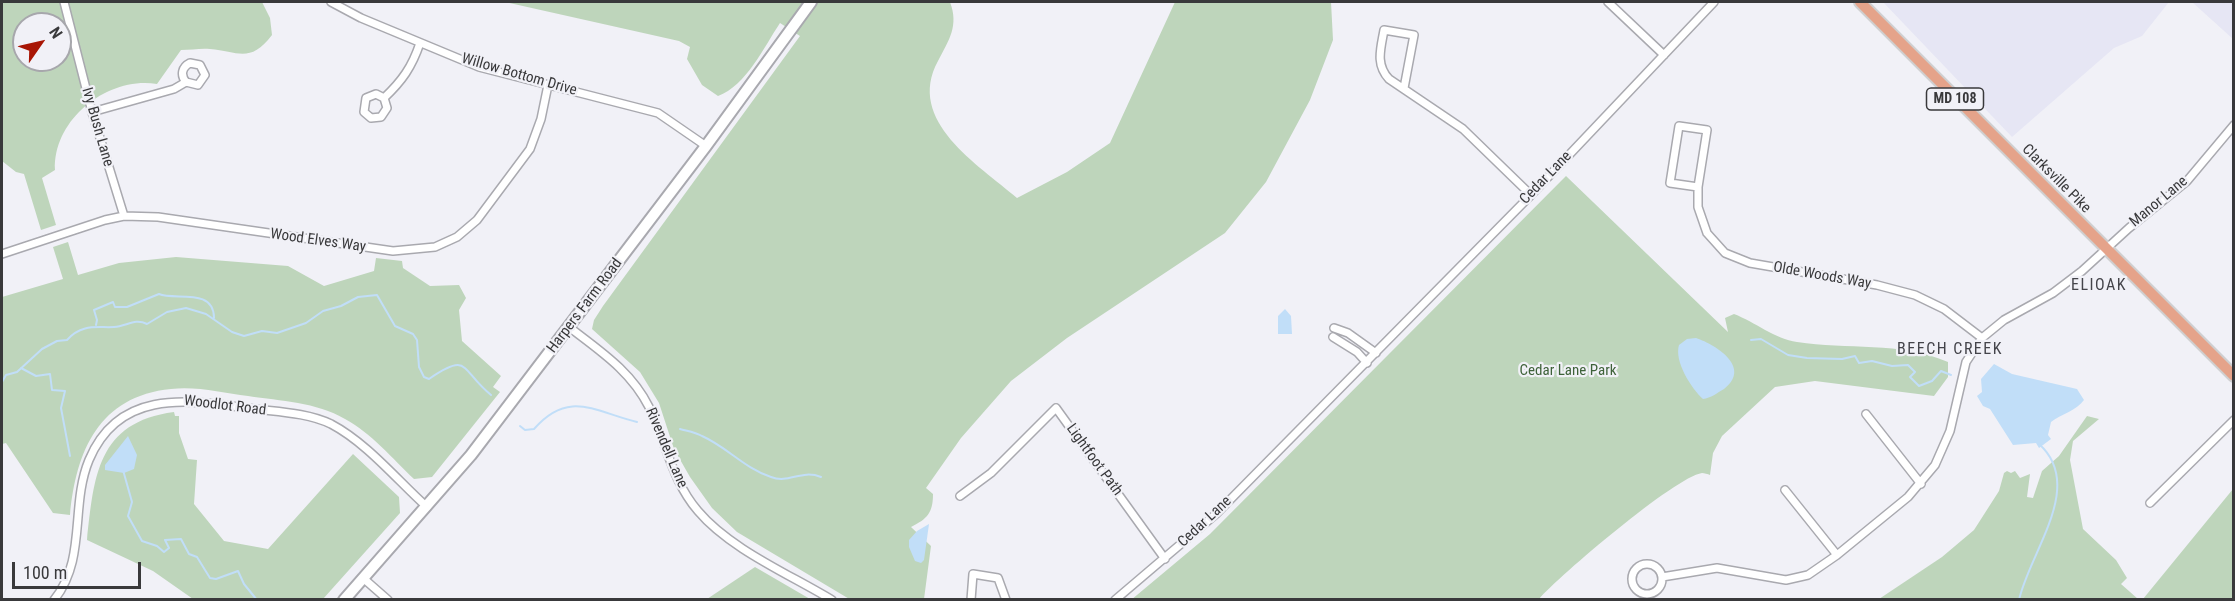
<!DOCTYPE html>
<html>
<head>
<meta charset="utf-8">
<style>
  body { margin:0 }
  #map { position:relative; width:2235px; height:601px; overflow:hidden; background:#f1f1f7; font-family:"Roboto Condensed",sans-serif }
  canvas { display:block }
  .frame { position:absolute; inset:0; border:3px solid #39393b; pointer-events:none }
  .north { position:absolute; left:12px; top:12px; width:60px; height:60px; box-sizing:border-box; background:#f1f1f7; border:2px solid #a7a7ac; border-radius:50%; rotate:56deg; font-size:16px; font-weight:700; line-height:24px; text-align:center; color:#39393b }
  .north::after { content:''; display:block; margin:auto; width:21px; height:27px; background:#a81605; clip-path:polygon(50% 0,100% 100%,50% 72%,0 100%) }
  .scale { position:absolute; left:12px; top:562px; width:129px; height:27px; box-sizing:border-box; border:3px solid #39393b; border-top:0; padding-left:8px; font-size:18px; line-height:21px; white-space:nowrap; color:#39393b; -webkit-text-stroke:4px #f1f1f7; paint-order:stroke }
</style>
</head>
<body>
<div id="map">
<canvas width="2235" height="601"></canvas>
<div class="frame"></div>
<div class="north">N</div>
<div class="scale">100 m</div>
</div>
<script>
const c = document.querySelector('canvas').getContext('2d');
c.lineJoin = 'round';
function fillPath(path, color) { c.fillStyle = color; c.fill(path, 'evenodd'); }
function strokePath(path, color, width, dash) { c.strokeStyle = color; c.lineWidth = width; c.lineCap = dash ? 'butt' : 'round'; c.setLineDash(dash || []); c.stroke(path); }
function drawText(font, color, halo, rows, align = 'center') {
  c.font = font + ' "Roboto Condensed",sans-serif'; c.lineWidth = 4.5; c.setLineDash([]); c.textBaseline = 'middle'; c.strokeStyle = halo; c.fillStyle = color; for (const [text, x, y, turn = 0] of rows) {
    c.save(); c.translate(x, y); c.rotate((+turn || 0) * Math.PI / 180); c.textAlign = isNaN(turn) ? turn : align; if (halo) c.strokeText(text, 0, 0); c.fillText(text, 0, 0); c.restore();
  }
}
fillPath(new Path2D(`
  M1883 2H2169L2142 36 2114 48 2012 137Z
  M2192 2H2233V39Z`), '#e6e6f4');
fillPath(new Path2D(`
  M2 2H262L270 18 272 35C251 63 239 52 210 49 201 48 191 50 181 50L157 84C108 76 53 119 55 170L42 178 56 225 41 230 24 174 16 172 2 161ZM24 24H60V60H24Z
  M505 2H950C959 26 949 40 938 61 905 121 979 165 1017 198L1067 172 1110 143 1175 2H1331L1333 40 1310 100 1266 182 1225 233 1067 338 1011 381 961 438 926 488 933 494C933 513 927 519 911 527L931 546 924 599 851 600 737 532 712 508 690 477 674 449 659 403 640 372 592 329 594 320 603 306 800 36 780 23C764 47 746 86 718 96L702 85 687 59 690 47 679 41Z
  M1566 176 1728 332 1725 318 1734 314C1755 322 1775 339 1797 342 1847 350 1900 341 1948 362V377L1934 396 1815 381 1775 387 1722 436 1713 453 1710 475C1708 474 1704 473 1702 473 1675 477 1559 576 1539 599L1131 600 1210 534Z
  M68 242 78 275 119 263 176 257 288 266 324 286 374 271 376 258 402 261 403 268 430 286 459 285 466 298 459 310 462 341 501 376 493 387 500 392 432 477 414 479C393 459 371 433 345 419 316 402 281 401 248 396 223 393 197 386 171 389 99 396 76 451 70 515L53 513 6 443 2 444V297L63 279 53 247Z
  M174 412 175 416H179V433L188 459 197 460 194 504 224 541 268 549 353 454 399 497 400 513 323 599H193L153 571 87 540C94 477 97 422 174 412Z
  M2087 416 2099 419 2073 441 2070 460 2083 529 2116 560 2127 578 2121 584 2138 599H1879L1942 557 1974 530 1999 491 2004 473 2007 471 2011 473 2015 471 2020 478 2030 474 2027 497 2033 498 2042 471 2059 456Z
  M2233 489V599H2143Z
  M755 567 810 599H707Z`), '#bed5bb');
fillPath(new Path2D(`
  M1285 309 1291 316 1292 334H1278V316Z
  M1696 338C1717 345 1752 368 1724 389 1717 393 1711 398 1703 399 1691 388 1674 361 1679 345L1687 339Z
  M1994 364 2012 374 2077 389 2084 400C2076 411 2061 414 2051 422L2048 435 2051 439 2039 448 2036 443 2013 445 1990 409 1983 406 1977 396 1982 392 1981 379Z
  M128 436 137 455 134 469 124 473 105 470V465Z
  M929 524 924 560 921 563 915 561 909 547V540L917 531Z`), '#c1def8');
strokePath(new Path2D(`
  M96 325 97 320 94 310 113 302 115 307H127L159 294C174 301 214 287 214 318
  M1751 340 1761 339 1788 355 1807 358 1842 359 1855 356 1859 363 1872 361 1892 366 1908 365 1915 372 1910 377 1919 386 1932 381 1941 371 1951 375
  M21 368 36 376 50 374 52 390 65 391 61 408 70 456
  M2 382 6 375 17 372 42 349 57 341 67 340C82 323 98 328 114 327 127 326 135 318 147 324L167 312 186 308 206 314 232 332 244 336 262 331 277 333 306 323 323 311 341 306 358 297 377 295 395 326 413 334 417 340 419 367 424 377 429 379C470 351 460 370 491 395
  M520 426 525 430 534 429C569 389 595 412 637 422
  M680 429C687 431 695 432 702 436 727 447 744 468 771 477 789 484 801 469 821 477
  M123 470 132 502 128 516 142 541 157 546 164 552 169 548 165 540 181 539 189 554 197 557 210 578 216 579 238 571 244 584 257 600
  M2019 600C2029 553 2086 486 2039 444`), '#c1def8', 2);
const minor = new Path2D(`
  M64 2 92 112 124 216
  M331 2 361 18 479 67 658 113 706 146
  M1608 2 1664 55
  M1404 88 1414 35 1384 30C1381 48 1375 64 1389 79L1463 129 1531 195
  M384 98 387 108 381 117 371 118 364 112 366 98 376 94 384 98C402 81 412 67 420 43
  M92 112 174 89 186 82 198 85 205 75 200 65 190 63C182 67 180 75 186 82
  M1698 187 1670 183 1679 126 1707 130 1698 187V207L1707 233 1725 253 1750 263 1877 285 1915 295 1944 309 1982 338
  M2 254 105 220 124 216 158 217 393 251 435 247 457 237 477 220 530 149 541 119 548 85
  M569 327C600 351 631 371 649 407 666 442 672 481 698 511 730 549 789 574 832 600
  M1334 328 1348 333 1376 353
  M1333 337 1357 352 1367 363
  M1866 414 1921 484
  M1785 490 1837 555
  M960 496 991 473 1056 408 1165 559
  M2150 503 2234 420
  M1632 579a15 15 0 1 1 30 0a15 15 0 1 1-30 0Z
  M1662 577 1717 568 1786 580 1808 575 1837 555 1908 497 1935 465 1950 431 1966 362 1982 338 2004 320 2053 293 2082 271 2129 228 2187 181 2234 125
  M363 578 388 600
  M54 600C87 559 70 506 89 460 120 386 192 401 255 409 280 412 308 413 331 424 367 443 397 480 427 507
  M971 600 973 574 998 578 1006 600
  M1115 600 1216 514 1531 195 1714 2`);
const secondary = new Path2D(`
  M344 600 471 455 706 146 811 2`);
const primary = new Path2D(`
  M1860 2 2234 376`);
strokePath(minor, '#a9a9af', 10);
strokePath(secondary, '#a9a9af', 14);
strokePath(primary, '#cfcfd0', 14);
strokePath(minor, '#fff', 7);
strokePath(secondary, '#fff', 10);
strokePath(primary, '#e5a38a', 10);
for (const [x, y, w] of [
  [1955,99,57]
]) { const box = new Path2D(); box.roundRect(x - w / 2, y - 11, w, 22, 4.5); c.fillStyle = '#f1f1f7'; c.fill(box); strokePath(box, '#39393b', 1.5); }
drawText('bold 14px', '#39393b', null, [
  ["MD 108",1955,99]
]);
drawText('15px', '#39393b', '#f1f1f7', [
  ["Willow Bottom Drive",519,75,16],
  ["Ivy Bush Lane",97,127,74],
  ["Cedar Lane",1546,178,-46],
  ["Clarksville Pike",2056,179,45],
  ["Manor Lane",2159,202,-40],
  ["Wood Elves Way",318,241,8],
  ["Olde Woods Way",1822,276,10],
  ["Harpers Farm Road",585,306,-53],
  ["Woodlot Road",225,406,7],
  ["Rivendell Lane",666,448,67],
  ["Lightfoot Path",1094,460,54],
  ["Cedar Lane",1205,522,-43]
]);
drawText('15px', '#3e6239', '#f1f1f7', [
  ["Cedar Lane Park",1568,371]
]);
c.letterSpacing = '1.5px';
drawText('16px', '#44444a', '#f1f1f7', [
  ["ELIOAK",2099,286],
  ["BEECH CREEK",1950,350]
]);
c.letterSpacing = '0px';
</script>
</body>
</html>
